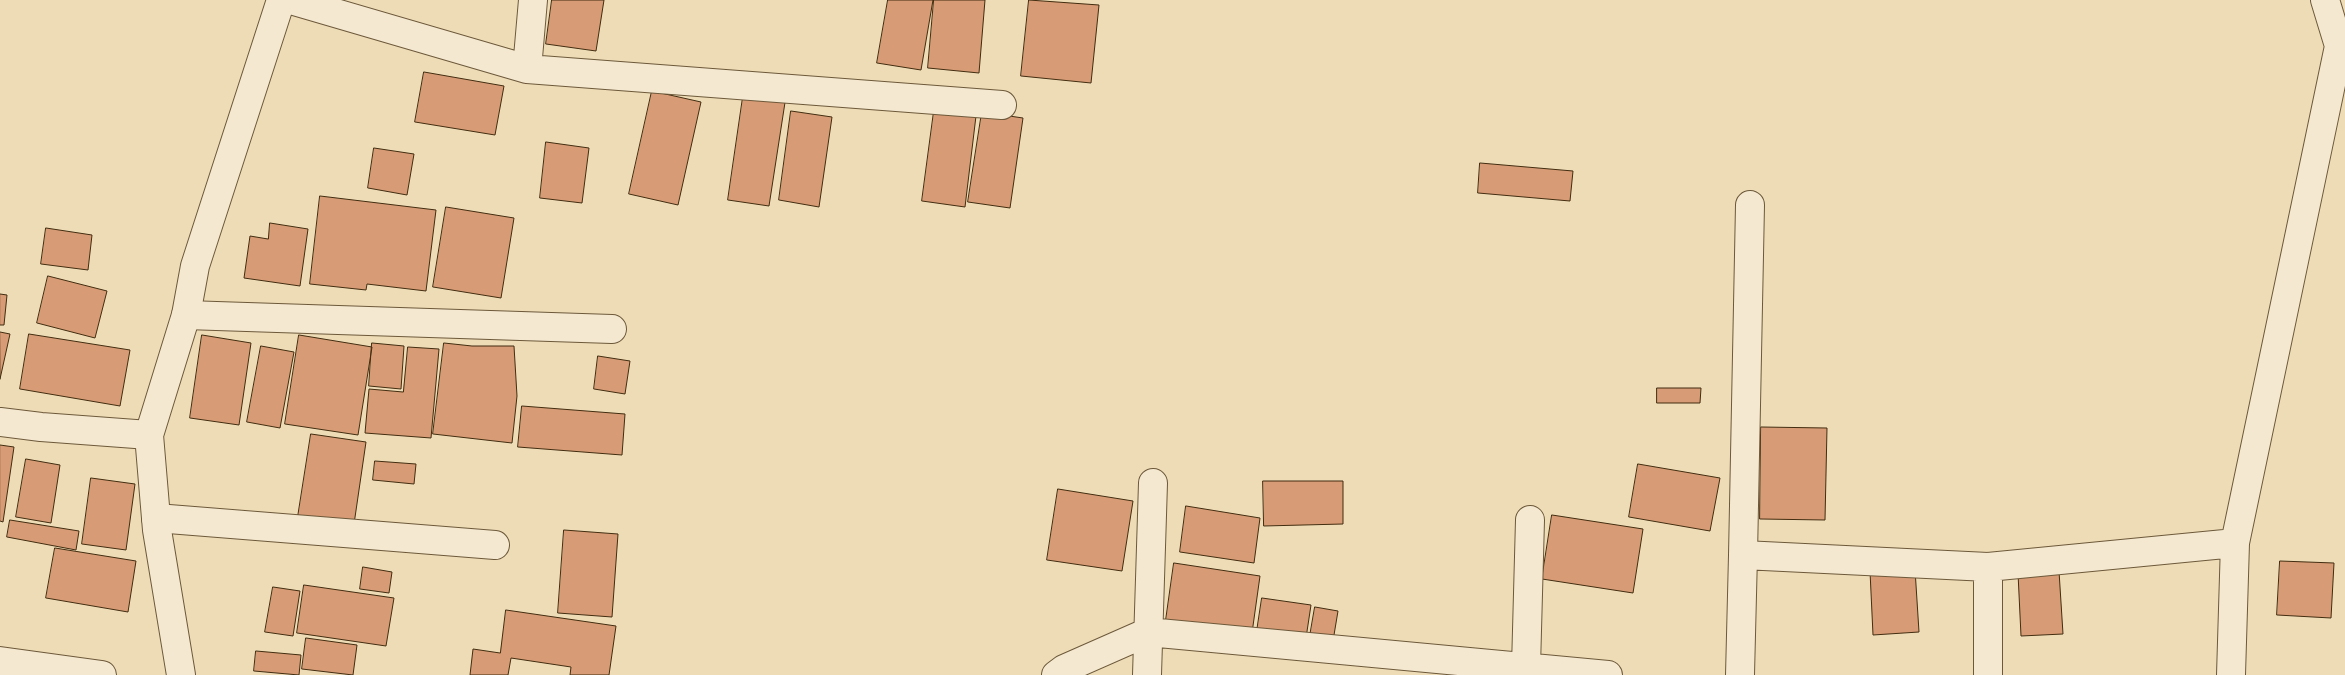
<!DOCTYPE html>
<html>
<head>
<meta charset="utf-8">
<style>
  body { margin:0 }
  canvas { display:block; background:#eedcb7 }
</style>
</head>
<body>
<canvas width="2345" height="675"></canvas>
<script>
const c = document.querySelector('canvas').getContext('2d');
c.lineJoin = 'round';
function fillPath(path, color) { c.fillStyle = color; c.fill(path, 'evenodd'); }
function strokePath(path, color, width, dash) { c.strokeStyle = color; c.lineWidth = width; c.lineCap = dash ? 'butt' : 'round'; c.setLineDash(dash || []); c.stroke(path); }
const building = new Path2D(`
  M552 0H604L596 51 546 44Z
  M888 0H933L921 70 877 63Z
  M934 0H985L979 73 928 68Z
  M1029 0 1099 5 1091 83 1021 76Z
  M424 72 504 86 495 135 415 122Z
  M744 90 786 96 769 206 728 200Z
  M652 91 701 102 678 205 629 194Z
  M791 111 832 117 819 207 779 200Z
  M934 111 976 116 965 207 922 201Z
  M982 112 1023 118 1010 208 968 202Z
  M546 142 589 148 582 203 540 198Z
  M374 148 414 154 407 195 368 188Z
  M1480 163 1573 171 1570 201 1478 193Z
  M320 196 436 210 426 291 367 284 366 290 310 284Z
  M446 207 514 218 501 298 433 287Z
  M270 223 308 229 300 286 244 278 250 236 268 239Z
  M46 228 92 235 88 270 41 264Z
  M48 276 107 291 95 338 37 323Z
  M0 294 7 295 4 325H0Z
  M0 332 10 334 0 379Z
  M29 334 130 350 120 406 20 389Z
  M202 335 251 343 239 425 190 418Z
  M299 335 372 347 358 435 285 424Z
  M372 343 404 346 401 389 369 386Z
  M444 343 472 346H514L517 396 512 443 433 434Z
  M261 346 294 352 280 428 247 422Z
  M408 347 439 349 431 438 365 433 369 389 403 392Z
  M598 356 630 361 625 394 594 389Z
  M1657 388H1701L1700 403H1657Z
  M522 406 625 414 622 455 518 447Z
  M1761 427 1827 428 1825 520 1760 519Z
  M311 434 366 442 353 531 297 523Z
  M0 445 14 447 3 522 0 521Z
  M26 459 60 465 51 523 16 517Z
  M375 461 416 464 414 484 373 480Z
  M1638 464 1720 478 1710 531 1629 517Z
  M91 478 135 484 126 550 82 544Z
  M1263 481H1343V524L1264 526Z
  M1058 489 1133 501 1122 571 1047 560Z
  M1186 506 1260 518 1254 563 1180 552Z
  M1552 515 1643 529 1633 593 1542 579Z
  M10 520 79 531 76 550 7 537Z
  M564 530 618 534 612 617 558 613Z
  M55 548 136 561 128 612 46 598Z
  M2280 561 2334 563 2331 618 2277 615Z
  M1174 563 1260 576 1252 633 1166 620Z
  M363 567 392 572 389 593 360 589Z
  M1915 569 1919 632 1873 635 1870 571Z
  M2059 571 2063 634 2021 636 2018 573Z
  M304 585 394 598 386 646 297 633Z
  M273 587 300 591 293 636 265 632Z
  M1262 598 1311 605 1306 638 1257 631Z
  M1315 607 1338 611 1333 641 1310 636Z
  M506 610 616 626 609 675H570L571 667 511 658 508 675H470L473 649 500 653Z
  M306 638 357 645 353 675 302 669Z
  M256 651 301 655 299 675 254 671Z`);
fillPath(building, '#d79b75');
strokePath(building, '#422d10', 1);
const minor = new Path2D(`
  M291 0 527 69 1002 105
  M527 69 533 0
  M186 315 612 329
  M0 422 41 427 149 435
  M156 518 495 545
  M2235 543 2339 46 2325 0
  M1743 555 1750 205
  M0 661 102 675
  M1526 667 1530 520
  M1056 675 1064 669 1148 632 1608 675
  M1147 675 1153 483
  M1740 675 1743 555 1988 567 2235 543 2231 675
  M1988 675V567`);
const tertiary = new Path2D(`
  M181 675 157 530 149 435 186 315 195 266 281 0`);
strokePath(minor, '#6d593a', 30);
strokePath(tertiary, '#6d593a', 30);
strokePath(minor, '#f4e8d0', 28);
strokePath(tertiary, '#f4e8d0', 28);
</script>
</body>
</html>
